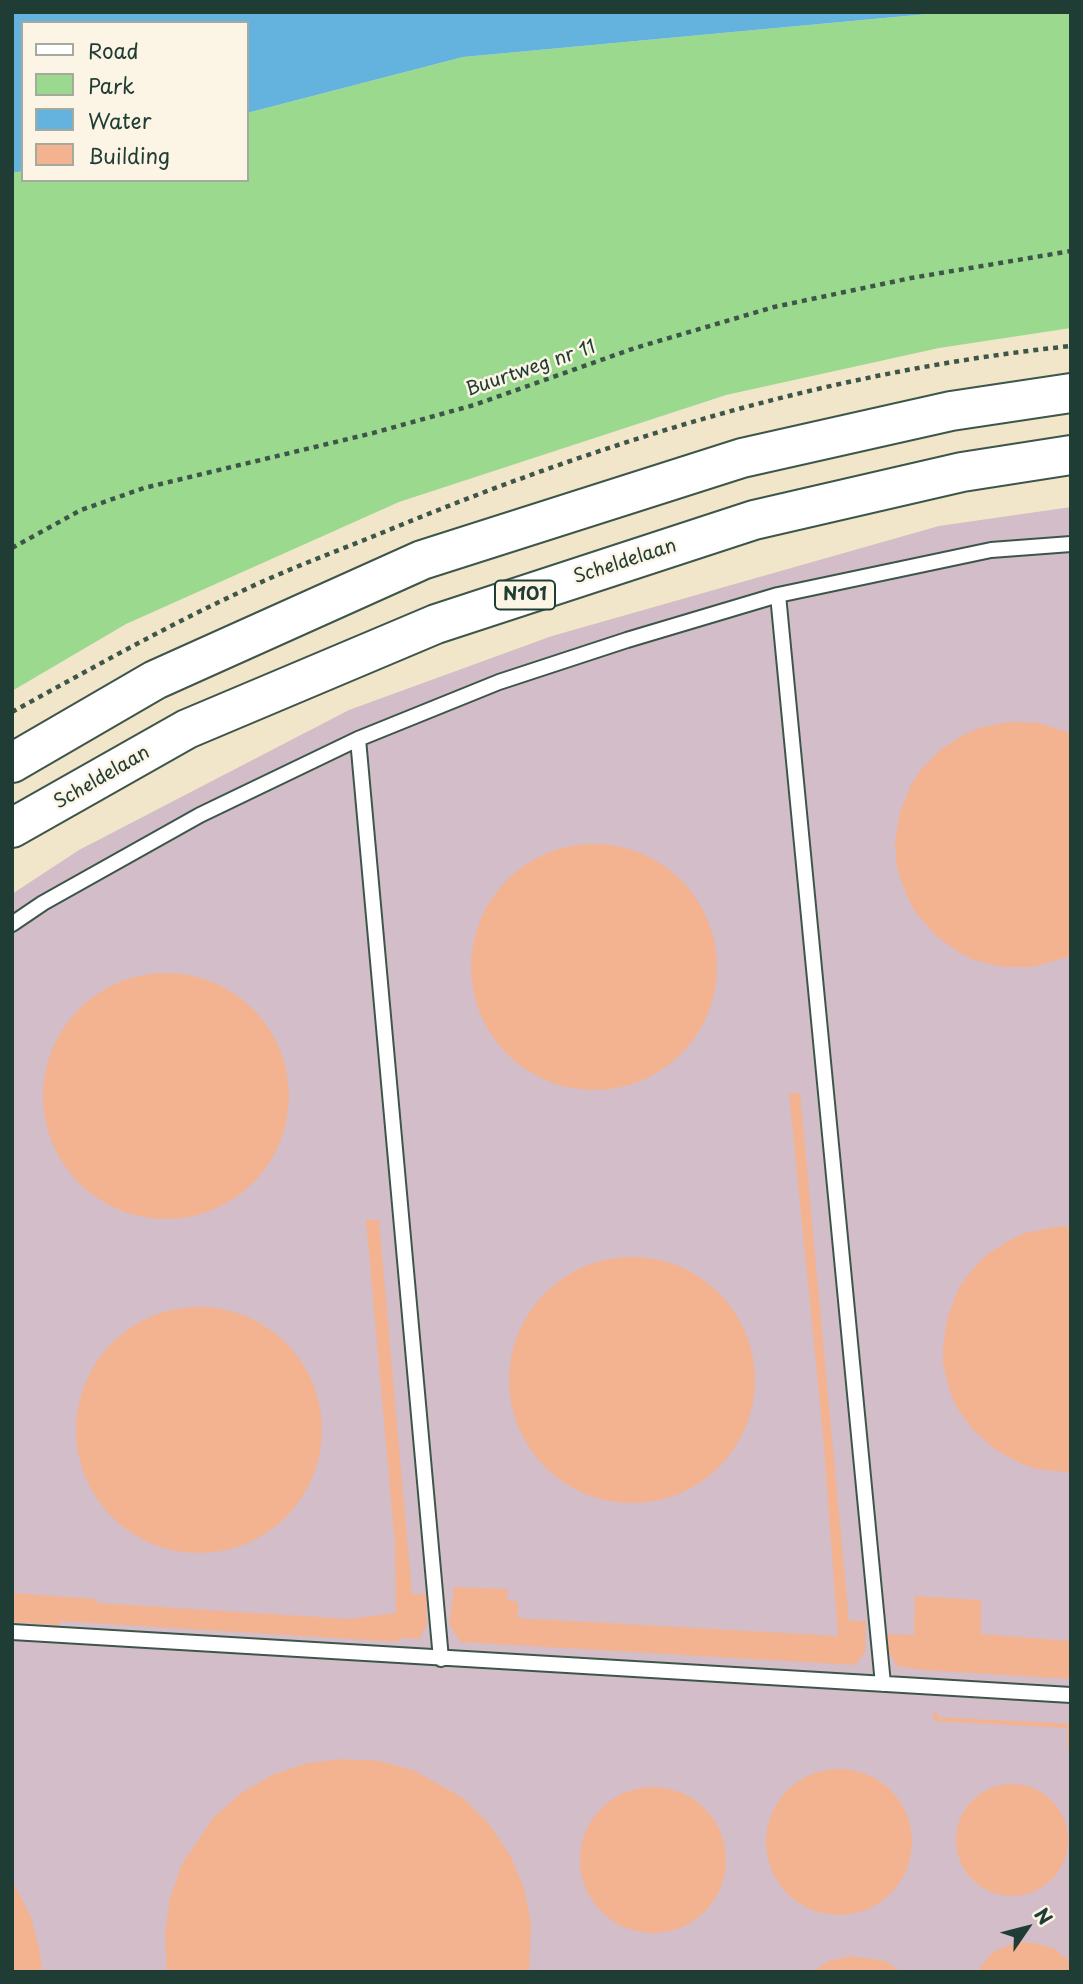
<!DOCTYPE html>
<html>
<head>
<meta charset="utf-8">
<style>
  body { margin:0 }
  #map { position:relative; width:1083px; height:1984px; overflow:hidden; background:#f1e6c9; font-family:"Playpen Sans",sans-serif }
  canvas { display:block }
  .frame { position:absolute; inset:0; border:14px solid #1f3d34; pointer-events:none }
  .legend { position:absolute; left:21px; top:21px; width:228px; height:161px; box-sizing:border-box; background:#fcf5e5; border:2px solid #a4ab9e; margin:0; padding:9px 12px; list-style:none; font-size:21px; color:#1f3d34 }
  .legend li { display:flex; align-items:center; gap:14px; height:35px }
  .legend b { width:35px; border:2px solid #a4ab9e }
  .north { position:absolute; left:992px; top:1893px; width:70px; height:70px; -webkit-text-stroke:5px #fcf5e5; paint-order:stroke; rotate:55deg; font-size:19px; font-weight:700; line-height:28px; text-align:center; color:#1f3d34 }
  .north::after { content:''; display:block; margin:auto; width:24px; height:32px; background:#1f3d34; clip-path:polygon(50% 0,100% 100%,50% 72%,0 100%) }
</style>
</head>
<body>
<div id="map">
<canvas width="1083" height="1984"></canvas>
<div class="frame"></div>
<ul class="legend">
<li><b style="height:9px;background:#fff"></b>Road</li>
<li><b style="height:19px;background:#9bd98f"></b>Park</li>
<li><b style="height:19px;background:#63b3de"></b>Water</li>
<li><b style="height:19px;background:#f4b390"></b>Building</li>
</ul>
<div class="north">N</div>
</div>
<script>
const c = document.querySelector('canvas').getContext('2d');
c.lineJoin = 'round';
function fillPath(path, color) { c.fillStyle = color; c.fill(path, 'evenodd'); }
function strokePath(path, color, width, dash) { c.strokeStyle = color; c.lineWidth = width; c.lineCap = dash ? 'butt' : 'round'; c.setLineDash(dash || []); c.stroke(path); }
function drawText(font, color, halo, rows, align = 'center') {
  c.font = font + ' "Playpen Sans",sans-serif'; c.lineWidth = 5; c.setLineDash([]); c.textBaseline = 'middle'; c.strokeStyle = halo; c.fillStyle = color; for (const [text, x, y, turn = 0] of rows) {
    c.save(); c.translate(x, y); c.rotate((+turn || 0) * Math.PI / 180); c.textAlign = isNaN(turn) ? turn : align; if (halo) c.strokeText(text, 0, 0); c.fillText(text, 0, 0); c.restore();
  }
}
fillPath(new Path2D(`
  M1071 507V1972H12V894L79 850 349 710 552 636 939 526Z`), '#d2bdc8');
fillPath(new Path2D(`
  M949 12H1071V328L939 348 726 395 399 502 126 624 12 691V173L23 171V180H247V113L463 57Z`), '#9bd98f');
fillPath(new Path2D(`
  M12 12H949L463 57 247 113V23H23V171L12 173Z`), '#63b3de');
fillPath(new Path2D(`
  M1008 722 1038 723 1071 733V956L1033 967H1003L974 960 960 953 936 936 916 913 909 900 898 872 896 857 895 842 900 812 911 785 919 772 940 750 965 734 979 728Z
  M471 967a123 123 0 1 1 246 0a123 123 0 1 1-246 0Z
  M43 1096a123 123 0 1 1 246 0a123 123 0 1 1-246 0Z
  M789 1093H800L849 1621H866L865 1652 855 1665 460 1642 449 1623 454 1587 508 1589 507 1600 518 1602V1618L838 1636 823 1435Z
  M366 1220H379L412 1594H426L427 1625 419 1639 399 1638V1642L60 1621V1625L12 1622V1593L96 1599 98 1603 349 1619 396 1613 395 1545Z
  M1071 1226V1472H1066L1036 1469 1022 1464 996 1450 973 1430 956 1406 950 1392 943 1363V1348L947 1318 958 1290 966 1277 986 1255 1012 1239 1025 1233 1055 1227Z
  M509 1380a123 123 0 1 1 246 0a123 123 0 1 1-246 0Z
  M76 1430a123 123 0 1 1 246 0a123 123 0 1 1-246 0Z
  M915 1596 981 1600V1634L1071 1641V1679L922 1670 897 1666 888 1650 887 1634 914 1635Z
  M933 1711H936L938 1717 1071 1724V1750L1068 1749 1067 1728 934 1721Z
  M343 1759 380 1761 415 1771 463 1798 489 1824 510 1855 524 1888 531 1924 529 1972H167L165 1934 170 1898 182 1864 213 1818 240 1794 272 1775 307 1763Z
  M766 1842a73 73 0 1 1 146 0a73 73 0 1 1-146 0Z
  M956 1840a56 56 0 1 1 112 0a56 56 0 1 1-112 0Z
  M580 1860a73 73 0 1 1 146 0a73 73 0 1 1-146 0Z
  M12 1880 31 1917 40 1952 42 1972H12Z
  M1017 1942 1036 1943 1055 1949 1071 1963V1972H977L989 1956 997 1950Z
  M851 1956 885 1961 902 1972H811L829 1961Z`), '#f4b390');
const service = new Path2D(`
  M778 595 883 1684
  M358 739 441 1659
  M12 924 43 903 200 815 358 739 499 682 627 640 778 595 991 550 1071 544
  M12 1632 1071 1695`);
const primary = new Path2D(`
  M12 763 155 680 422 560 742 458 951 411 1071 393
  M12 828 187 729 436 624 754 520 962 472 1071 455`);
strokePath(service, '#3e564a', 18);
strokePath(primary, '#3e564a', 42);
strokePath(new Path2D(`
  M12 548 81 510 144 488 373 433 474 405 635 348 774 307 911 278 1071 251
  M12 712C87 671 161 629 238 593 285 570 335 552 384 532 606 440 831 371 1071 346`), '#3e564a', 4.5, [5, 5]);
strokePath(service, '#fff', 14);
strokePath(primary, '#fff', 38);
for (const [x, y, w] of [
  [525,595,60]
]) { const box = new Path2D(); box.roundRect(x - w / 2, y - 14.5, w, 29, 5); c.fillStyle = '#fcf5e5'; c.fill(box); strokePath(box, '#1f3d34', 2); }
drawText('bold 18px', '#1f3d34', null, [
  ["N101",525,595]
]);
drawText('19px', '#1f3d34', '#fcf5e5', [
  ["Buurtweg nr 11",531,369,-19],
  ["Scheldelaan",625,562,-18],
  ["Scheldelaan",102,778,-30]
]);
</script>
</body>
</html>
